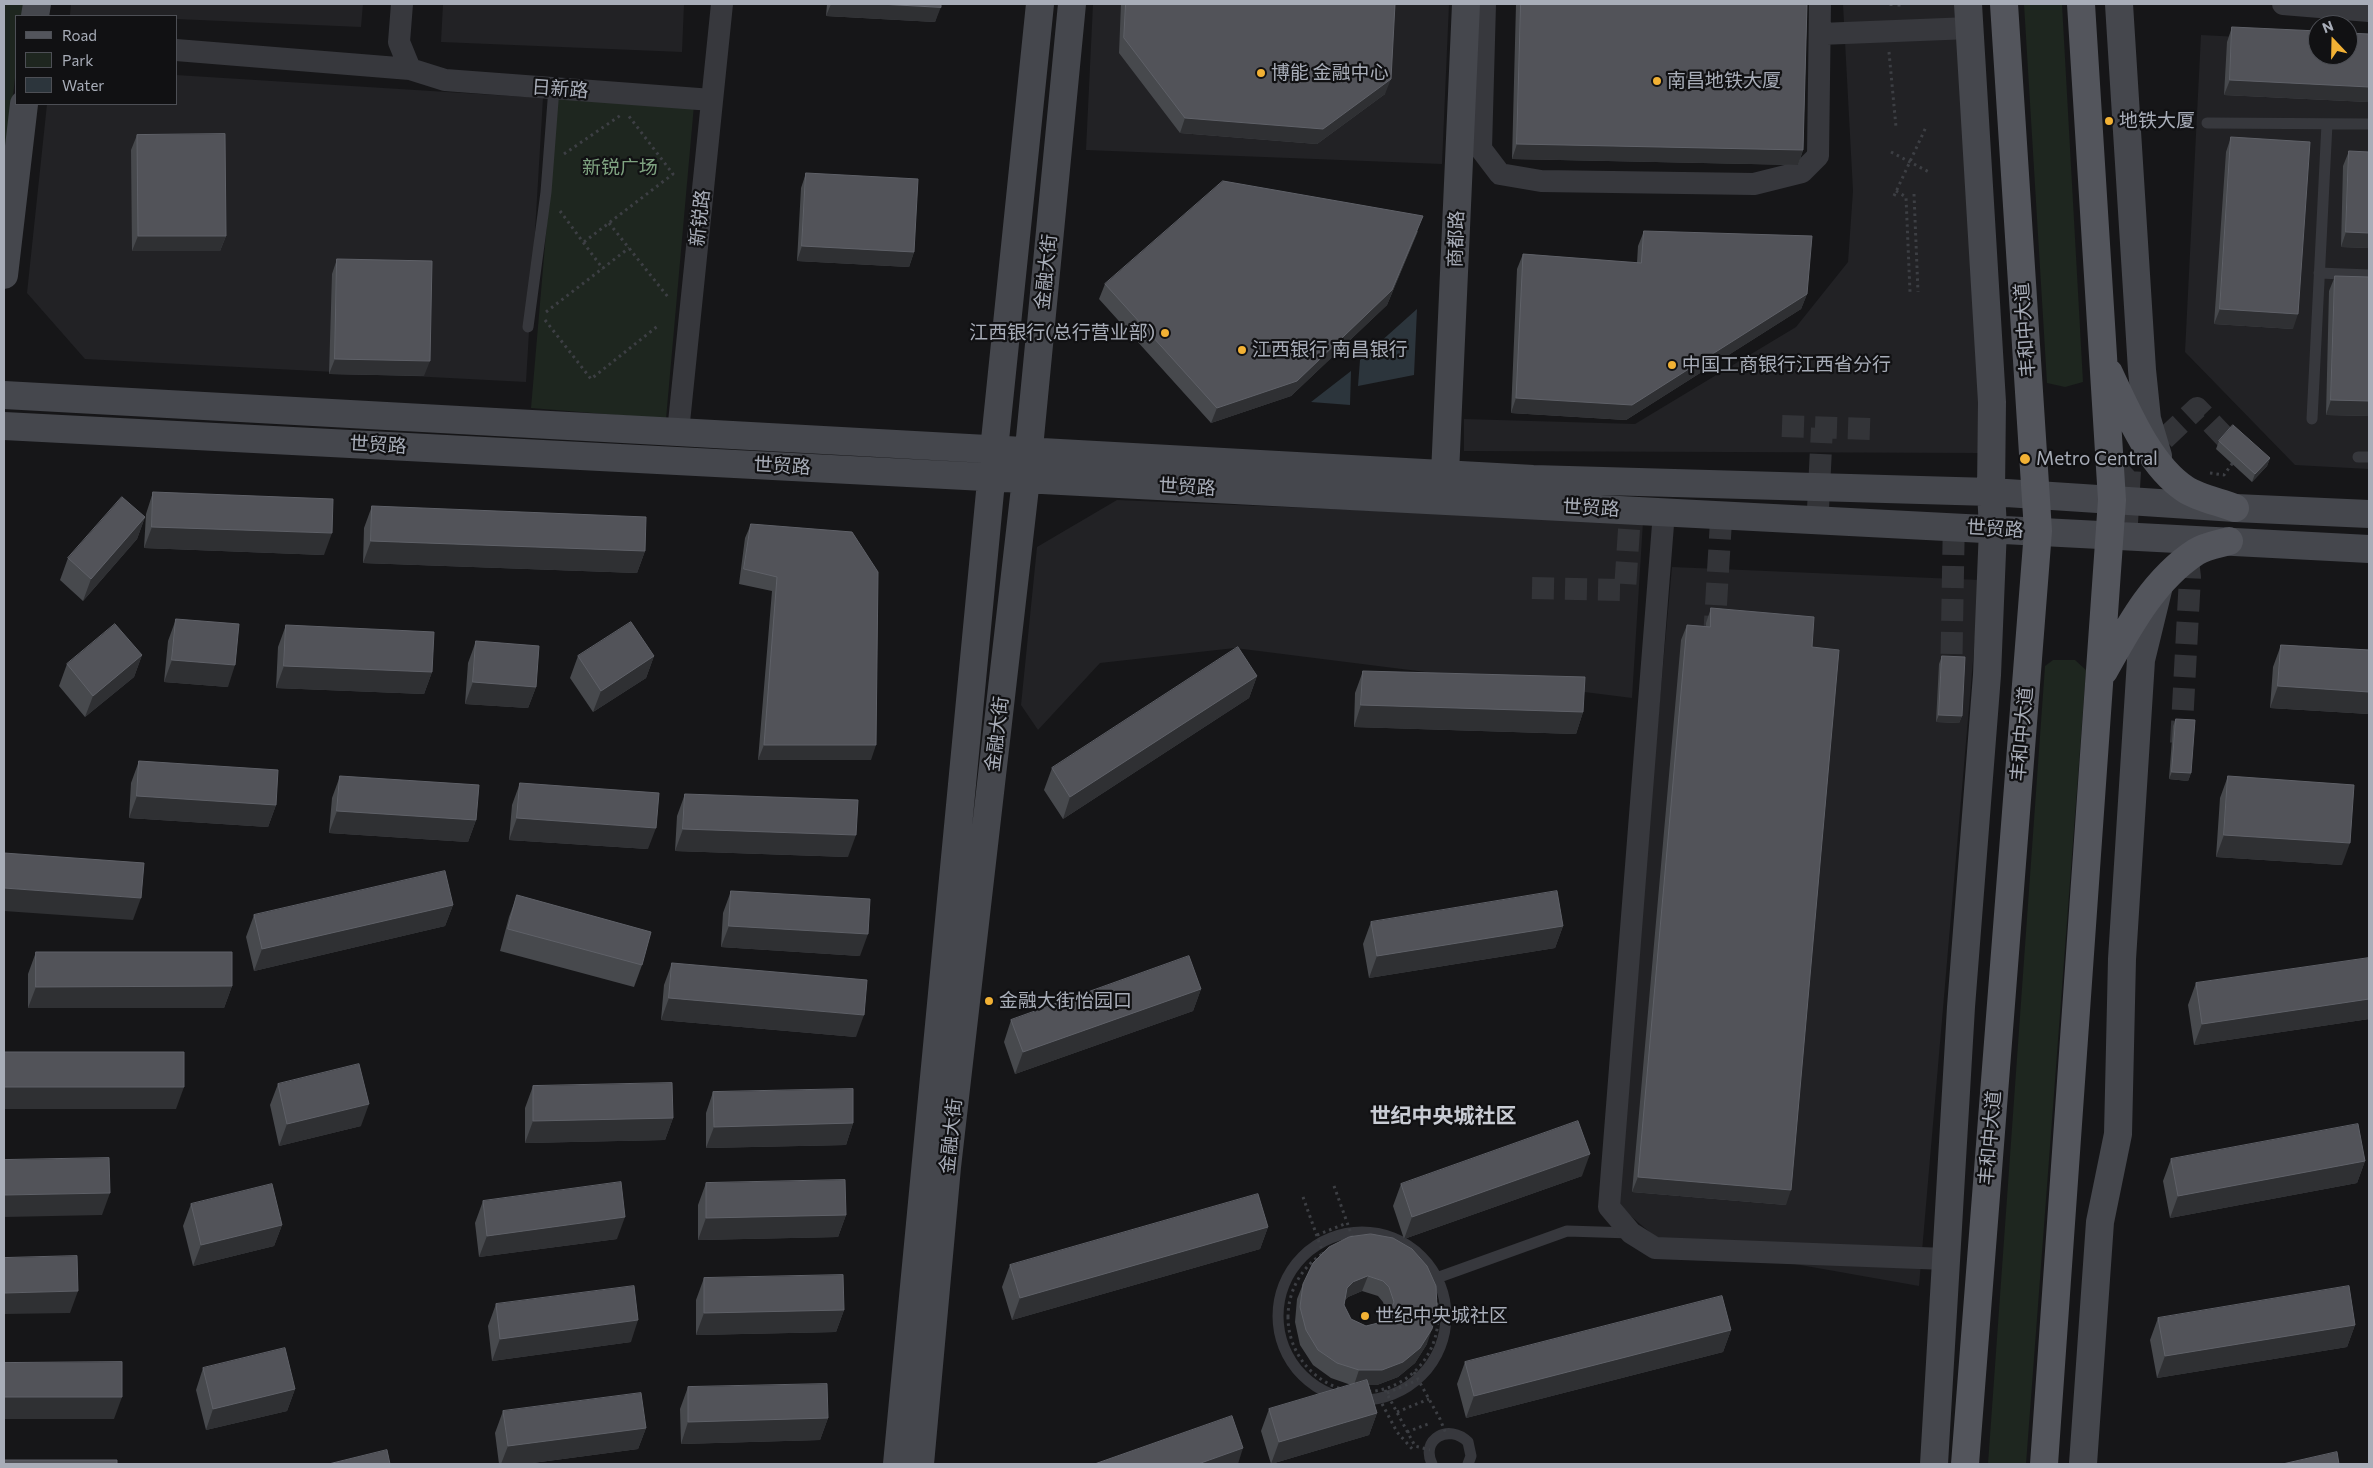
<!DOCTYPE html>
<html>
<head>
<meta charset="utf-8">
<style>
  body { margin:0 }
  #map { position:relative; width:2373px; height:1468px; overflow:hidden; background:#161618; font-family:Commissioner,sans-serif }
  canvas { display:block }
  .frame { position:absolute; inset:0; border:5px solid #a8adb8; pointer-events:none }
  .legend { position:absolute; left:15px; top:15px; width:162px; height:90px; box-sizing:border-box; background:#111113; border:1px solid #4d4f55; margin:0; padding:6px 9px; list-style:none; font-size:15px; color:#a8adb8 }
  .legend li { display:flex; align-items:center; gap:10px; height:25px }
  .legend b { width:25px; border:1px solid #4d4f55 }
  .north { position:absolute; left:2308px; top:15px; width:50px; height:50px; box-sizing:border-box; background:#111113; border:1px solid #4d4f55; border-radius:50%; rotate:339deg; font-size:14px; font-weight:700; line-height:20px; text-align:center; color:#a8adb8 }
  .north::after { content:''; display:block; margin:auto; width:18px; height:22px; background:#f2b134; clip-path:polygon(50% 0,100% 100%,50% 72%,0 100%) }
</style>
</head>
<body>
<div id="map">
<canvas width="2373" height="1468"></canvas>
<div class="frame"></div>
<ul class="legend">
<li><b style="height:6px;background:#53555c"></b>Road</li>
<li><b style="height:14px;background:#1e261f"></b>Park</li>
<li><b style="height:14px;background:#2c353c"></b>Water</li>
</ul>
<div class="north">N</div>
</div>
<script>
const c = document.querySelector('canvas').getContext('2d');
c.lineJoin = 'round';
function fillPath(path, color) { c.fillStyle = color; c.fill(path, 'evenodd'); }
function strokePath(path, color, width, dash) { c.strokeStyle = color; c.lineWidth = width; c.lineCap = dash ? 'butt' : 'round'; c.setLineDash(dash || []); c.stroke(path); }
function drawText(font, color, halo, rows, align = 'center') {
  c.font = font + ' Commissioner,"Noto Sans SC",sans-serif'; c.lineWidth = 4.5; c.setLineDash([]); c.textBaseline = 'middle'; c.strokeStyle = halo; c.fillStyle = color; for (const [text, x, y, turn = 0] of rows) {
    c.save(); c.translate(x, y); c.rotate((+turn || 0) * Math.PI / 180); c.textAlign = isNaN(turn) ? turn : align; if (halo) c.strokeText(text, 0, 0); c.fillText(text, 0, 0); c.restore();
  }
}
fillPath(new Path2D(`
  M71 4H363L361 27 176 19V16L70 15Z
  M443 4H684L682 52 441 42Z
  M1093 4H1449L1442 164 1086 150Z
  M1843 4H1959L1982 453 1464 451V419L1635 424 1796 327 1848 262 1853 191Z
  M2201 35 2318 41V55H2348L2369 43V469L2295 465 2185 352Z
  M176 75 543 98 526 382 85 359 27 293 47 104H176Z
  M1117 500 1643 522 1632 698 1235 648 1100 663 1038 730 1021 705 1037 547Z
  M1672 567 1980 580 1919 1286 1659 1240 1614 1202Z`), '#222225');
fillPath(new Path2D(`
  M4 4H24L22 16H16V69L4 176Z
  M2024 4H2062L2083 382 2065 387 2047 383Z
  M558 94 694 105 666 419 531 408Z
  M2053 660H2075L2086 670 2026 1464H1988L2045 666Z`), '#1e261f');
fillPath(new Path2D(`
  M1417 309 1414 375 1358 386 1360 360Z
  M1351 371 1350 405 1311 402Z`), '#2c353c');
strokePath(new Path2D(`
  M1782 426 1870 429
  M1818 509 1822 428
  M2127 523 2130 471 2197 408 2240 453
  M1532 588 1625 590 1631 499
  M1714 638 1722 504
  M1951 687 1954 515
  M2181 743 2190 577 2186 544`), '#333438', 22, [22, 11]);
strokePath(new Path2D(`
  M1891 4V6
  M1899 4V7
  M1889 52 1896 127
  M1891 152 1929 172
  M564 154 621 115
  M1896 191 1906 197 1910 292
  M1914 194 1918 292
  M1894 196 1926 127
  M560 211 603 269
  M609 223 668 297
  M584 242 673 174 628 115
  M546 312 629 248
  M545 320 591 379 659 325
  M2210 473 2224 475 2234 461
  M1317 1235 1347 1223
  M1379 1398 1397 1432 1414 1451
  M1397 1412 1429 1399
  M1407 1432 1428 1424`), '#3d3f44', 3, [2.5, 4]);
strokePath(new Path2D(`
  M2207 123 2369 124
  M2319 273 2369 275
  M528 327 546 192 554 88
  M2312 419 2327 124
  M2358 457H2369
  M1278 1316a84 84 0 1 1 168 0a84 84 0 1 1-168 0Z
  M1431 1280 1567 1231 1631 1233
  M1432 1464C1420 1439 1449 1423 1468 1442L1471 1456 1468 1464`), '#37383d', 11);
strokePath(new Path2D(`
  M402 4 399 42 410 69 445 80 712 100
  M1485 4 1481 149 1500 174 1541 181 1754 184 1802 172 1818 156 1820 4
  M2283 4 2369 11
  M1820 34 1970 28
  M176 50 410 69
  M678 432 722 4
  M1664 512 1609 1207 1631 1233 1655 1248 1946 1259`), '#37383d', 22);
strokePath(new Path2D(`
  M2119 4 2142 370 2147 419 2158 456
  M35 16 37 4
  M4 275 24 104
  M4 395 1533 479 1991 492 2235 508 2369 514
  M4 426 2369 549
  M1445 474 1466 4
  M897 1464 994 450 1040 4
  M920 1464 947 1167 1026 479 1072 4
  M1934 1464 1961 1007 1987 675 1993 528 1991 492 1992 402 1968 4
  M2083 1464 2100 1222 2118 1134 2122 959 2141 660 2159 586`), '#45474d', 28);
strokePath(new Path2D(`
  M2109 373C2127 411 2149 465 2185 489 2198 498 2220 502 2235 508
  M2104 671C2128 628 2153 580 2196 552 2205 546 2219 544 2229 541
  M1965 1464 2038 531 2004 4
  M2044 1464 2112 500 2081 4`), '#53555c', 28);
strokePath(new Path2D(`
  M1334 1186 1353 1239
  M1303 1197 1323 1253
  M1288 1317a75 75 0 1 1 150 0a75 75 0 1 1-150 0Z
  M1414 1372 1440 1419 1446 1434
  M1385 1390 1415 1446 1430 1450
  M1387 1393 1418 1380`), '#3d3f44', 3, [2.5, 4]);
fillPath(new Path2D(`
  M827 4H941L935 22 826 16Z
  M1121 4H1395L1385 94 1317 144 1180 133 1119 53Z
  M1516 4H1807L1803 150 1798 165 1512 159Z
  M2232 27 2368 102 2224 95 2227 42Z
  M137 135 226 236 220 251H132L131 150Z
  M2231 137 2293 329 2214 324 2226 152Z
  M2349 151 2369 248 2341 247 2343 166Z
  M806 173 914 252 909 267 797 261 801 188Z
  M1418 231 1387 305 1291 396 1211 423 1099 299 1105 284Z
  M1644 231 1807 294 1801 309 1626 420 1511 413 1517 269 1523 254 1637 263 1638 246Z
  M337 259 424 376 329 374 332 274Z
  M2335 276 2369 277V416L2326 415 2329 291Z
  M2219 441 2270 458 2267 466 2252 482 2216 449Z
  M153 492 324 555 144 548 146 514Z
  M372 506 645 551 637 573 363 563 364 528Z
  M145 517 137 539 83 601 60 580 68 558Z
  M751 524 871 760H758L772 591 739 584 745 538Z
  M1711 608 1812 647 1786 1205 1632 1192 1681 640 1687 625 1706 626V623Z
  M176 619 228 687 164 682 168 641Z
  M286 625 432 672 424 694 276 688 278 647Z
  M476 641 536 687 528 708 465 704 468 663Z
  M2281 645 2369 650V714L2270 708 2273 667Z
  M142 655 134 677 85 717 59 686 67 664Z
  M578 656H654L646 678 593 712 570 678Z
  M1942 656 1962 716 1959 723 1936 722 1939 664Z
  M1363 671 1583 712 1576 734 1354 727 1355 693Z
  M1257 676 1249 698 1063 819 1044 790 1052 768Z
  M2176 719 2191 773 2188 781 2169 779 2173 726Z
  M139 761 276 805 268 827 129 818 131 783Z
  M340 776 476 820 468 842 329 833 332 798Z
  M2228 776 2342 865 2216 857 2220 798Z
  M520 783 648 849 509 840 512 805Z
  M685 794 848 857 675 851 677 816Z
  M731 891 860 956 721 947 723 913Z
  M517 895 642 965 634 987 500 951 509 917Z
  M453 905 445 926 254 971 246 937 254 915Z
  M1371 922 1563 926 1555 948 1369 978 1363 944Z
  M36 952 232 986 224 1008H28V974Z
  M2369 958V1019L2194 1045 2188 1005 2196 983Z
  M672 963 856 1037 661 1020 664 985Z
  M1201 989 1193 1011 1015 1074 1004 1042 1011 1020Z
  M278 1084 361 1126 279 1146 270 1105Z
  M533 1086 673 1118 665 1140 525 1143V1108Z
  M713 1092 853 1123 846 1145 706 1148V1113Z
  M2171 1159 2365 1161 2357 1183 2170 1218 2163 1181Z
  M1582 1176 1404 1239 1393 1206 1401 1184Z
  M706 1183 846 1215 838 1237 698 1240V1205Z
  M483 1201 617 1239 479 1257 475 1223Z
  M191 1204 282 1225 274 1246 193 1266 183 1226Z
  M1268 1227 1260 1249 1012 1320 1002 1287 1010 1265Z
  M1371 1234 1427 1344 1415 1363 1398 1377 1377 1385H1369L1377 1413 1369 1435 1271 1464 1261 1431 1269 1409 1351 1385 1331 1378 1313 1365 1300 1345 1295 1322 1297 1299 1303 1284ZM1362 1291 1378 1296 1383 1302 1388 1317 1382 1322 1366 1326 1351 1319 1344 1305 1345 1300 1348 1297Z
  M704 1278 844 1310 836 1332 696 1335V1300Z
  M496 1304 631 1342 492 1361 488 1326Z
  M2158 1318 2355 1325 2347 1347 2157 1378 2150 1340Z
  M1731 1330 1723 1352 1466 1418 1457 1384 1465 1362Z
  M203 1368 295 1389 287 1411 206 1430 196 1390Z
  M688 1387 828 1418 820 1440 681 1444 680 1409Z
  M503 1411 646 1428 638 1449 525 1464H499L495 1433Z`), '#47494d');
fillPath(new Path2D(`
  M831 4H880L941 7 935 22 826 16Z
  M1391 79 1385 94 1317 144 1180 133 1185 118Z
  M2230 80 2369 87V99L2368 102 2224 95Z
  M1517 144 1803 150 1798 165 1512 159Z
  M1423 216 1387 305 1291 396 1211 423 1217 408Z
  M2346 232 2369 233V248L2341 247Z
  M138 236H226L220 251H132Z
  M802 246 914 252 909 267 797 261Z
  M1807 294 1801 309 1626 420 1511 413 1516 398Z
  M2220 309 2298 314 2293 329 2214 324Z
  M335 359 430 361 424 376 329 374Z
  M2331 400 2369 401V416L2326 415Z
  M2270 458 2267 466 2252 482 2255 474Z
  M145 517 137 539 83 601 91 579Z
  M152 527 332 533 324 555 144 548Z
  M371 541 645 551 637 573 363 563Z
  M142 655 134 677 85 717 93 696Z
  M654 656 646 678 593 712 601 691Z
  M172 660 235 665 228 687 164 682Z
  M284 666 432 672 424 694 276 688Z
  M1257 676 1249 698 1063 819 1070 797Z
  M473 682 536 687 528 708 465 704Z
  M2278 686 2369 692V714L2270 708Z
  M1361 705 1583 712 1576 734 1354 727Z
  M1939 715 1962 716 1959 723 1936 722Z
  M764 745H876L871 760H758Z
  M2172 772 2191 773 2188 781 2169 779Z
  M137 796 276 805 268 827 129 818Z
  M337 811 476 820 468 842 329 833Z
  M517 818 656 828 648 849 509 840Z
  M683 829 856 835 848 857 675 851Z
  M2224 835 2350 843 2342 865 2216 857Z
  M4 888 141 898 133 920 4 911Z
  M453 905 445 926 254 971 262 949Z
  M729 926 868 934 860 956 721 947Z
  M1563 926 1555 948 1369 978 1377 956Z
  M232 986 224 1008H28L36 987Z
  M1201 989 1193 1011 1015 1074 1023 1052Z
  M669 998 864 1015 856 1037 661 1020Z
  M2369 999V1019L2194 1045 2202 1024Z
  M4 1087H184L176 1109H4Z
  M369 1104 361 1126 279 1146 287 1124Z
  M673 1118 665 1140 525 1143 533 1121Z
  M853 1123 846 1145 706 1148 714 1127Z
  M1590 1154 1582 1176 1404 1239 1412 1217Z
  M2365 1161 2357 1183 2170 1218 2178 1196Z
  M1638 1177 1791 1190 1786 1205 1632 1192Z
  M110 1193 102 1215 4 1217V1195Z
  M846 1215 838 1237 698 1240 706 1218Z
  M625 1217 617 1239 479 1257 487 1236Z
  M282 1225 274 1246 193 1266 201 1245Z
  M1268 1227 1260 1249 1012 1320 1020 1298Z
  M1368 1276 1362 1291 1348 1297 1342 1303 1347 1288 1353 1282Z
  M78 1291 70 1313 4 1314V1293Z
  M844 1310 836 1332 696 1335 704 1313Z
  M638 1320 631 1342 492 1361 500 1339Z
  M2355 1325 2347 1347 2157 1378 2165 1356Z
  M1432 1329 1427 1344 1415 1363 1398 1377 1377 1385H1354L1359 1370Z
  M1731 1330 1723 1352 1466 1418 1474 1396Z
  M295 1389 287 1411 206 1430 213 1409Z
  M4 1397H122L114 1419H4Z
  M1377 1413 1369 1435 1271 1464 1279 1442Z
  M828 1418 820 1440 681 1444 688 1422Z
  M646 1428 638 1449 525 1464H501L508 1446Z
  M1243 1448 1238 1464H1198Z`), '#2f3033');
const building = new Path2D(`
  M880 4H941V7Z
  M1126 4H1395L1391 79 1323 129 1185 118 1124 38Z
  M1521 4H1807L1803 150 1517 144Z
  M2232 27 2318 31V55H2348V33L2369 34V87L2230 80Z
  M225 134 226 236H138L137 135Z
  M2231 137 2310 142 2298 314 2220 309Z
  M2349 151 2369 152V233L2346 232Z
  M806 173 918 179 914 252 802 246Z
  M1223 181 1423 216 1392 290 1297 381 1217 408 1105 284Z
  M1644 231 1812 236 1807 294 1632 405 1516 398 1523 254 1641 263Z
  M337 259 432 261 430 361 335 359Z
  M2335 276 2369 277V401L2331 400Z
  M2233 425 2270 458 2255 474 2219 441Z
  M153 492 333 499 332 533 152 527Z
  M122 497 145 517 91 579 68 558Z
  M372 506 646 517 645 551 371 541Z
  M751 524 852 532 878 572 876 745H764L777 577 744 569Z
  M1711 608 1814 617 1812 647 1839 650 1791 1190 1638 1177 1687 625 1710 627Z
  M176 619 239 624 235 665 172 660Z
  M631 622 654 656 601 691 578 656Z
  M115 624 142 655 93 696 67 664Z
  M286 625 434 632 432 672 284 666Z
  M476 641 539 646 536 687 473 682Z
  M2281 645 2369 650V692L2278 686Z
  M1238 647 1257 676 1070 797 1052 768Z
  M1942 656 1965 657 1962 716 1939 715Z
  M1363 671 1585 677 1583 712 1361 705Z
  M2176 719 2195 720 2191 773 2172 772Z
  M139 761 278 770 276 805 137 796Z
  M340 776 479 785 476 820 337 811Z
  M2228 776 2354 785 2350 843 2224 835Z
  M520 783 659 793 656 828 517 818Z
  M685 794 858 800 856 835 683 829Z
  M4 853 144 863 141 898 4 888Z
  M445 871 453 905 262 949 254 915Z
  M731 891 870 899 868 934 729 926Z
  M1557 891 1563 926 1377 956 1371 922Z
  M517 895 651 932 642 965 508 929Z
  M36 952H232V986L36 987Z
  M1189 956 1201 989 1023 1052 1011 1020Z
  M2369 958V999L2202 1024 2196 983Z
  M672 963 867 980 864 1015 669 998Z
  M4 1052H184V1087H4Z
  M359 1064 369 1104 287 1124 278 1084Z
  M672 1083 673 1118 533 1121V1086Z
  M853 1089V1123L714 1127 713 1092Z
  M1578 1121 1590 1154 1412 1217 1401 1184Z
  M2358 1124 2365 1161 2178 1196 2171 1159Z
  M109 1158 110 1193 4 1195V1160Z
  M845 1180 846 1215 706 1218V1183Z
  M621 1182 625 1217 487 1236 483 1201Z
  M272 1184 282 1225 201 1245 191 1204Z
  M1258 1194 1268 1227 1020 1298 1010 1265Z
  M1371 1234 1393 1238 1412 1249 1427 1266 1436 1286 1437 1308 1432 1329 1420 1348 1403 1362 1382 1370H1359L1337 1363 1318 1350 1306 1330 1300 1307 1303 1284 1313 1263 1329 1247 1349 1237ZM1368 1276 1383 1281 1389 1287 1394 1302 1388 1317 1382 1322 1366 1326 1351 1319 1344 1305 1347 1288 1353 1282Z
  M77 1256 78 1291 4 1293V1258Z
  M843 1275 844 1310 704 1313V1278Z
  M634 1286 638 1320 500 1339 496 1304Z
  M2349 1286 2355 1325 2165 1356 2158 1318Z
  M1722 1296 1731 1330 1474 1396 1465 1362Z
  M285 1348 295 1389 213 1409 203 1368Z
  M122 1362V1397H4V1363Z
  M1367 1380 1377 1413 1279 1442 1269 1409Z
  M827 1384 828 1418 688 1422V1387Z
  M641 1393 646 1428 508 1446 503 1411Z
  M1232 1416 1243 1448 1198 1464H1095Z
  M387 1450 390 1464H329Z
  M2337 1452 2339 1464H2283Z
  M4 1460H117V1464H4Z`);
fillPath(building, '#525359');
strokePath(building, '#5f6168', 1);
for (const [x, y, r, color] of [
  [1261,73,5,"#f2b134"],
  [1657,81,5,"#f2b134"],
  [2109,121,5,"#f2b134"],
  [1165,333,5,"#f2b134"],
  [1242,350,5,"#f2b134"],
  [1672,365,5,"#f2b134"],
  [2025,459,6,"#f2b134"],
  [989,1001,5,"#f2b134"],
  [1365,1316,5,"#f2b134"]
]) { const dot = new Path2D(); dot.arc(x, y, r, 0, 2 * Math.PI); c.fillStyle = color; c.fill(dot); strokePath(dot, '#111113', 2); }
drawText('19px', '#a8adb8', '#111113', [
  ["博能 金融中心",1271,73],
  ["南昌地铁大厦",1667,81],
  ["地铁大厦",2119,121],
  ["江西银行(总行营业部)",1155,333,"right"],
  ["江西银行 南昌银行",1252,350],
  ["中国工商银行江西省分行",1682,365],
  ["Metro Central",2036,459],
  ["金融大街怡园口",999,1001],
  ["世纪中央城社区",1375,1316]
], 'left');
drawText('19px', '#a8adb8', '#111113', [
  ["日新路",560,89,4],
  ["新锐路",700,218,-84],
  ["商都路",1456,239,-88],
  ["金融大街",1046,272,-84],
  ["丰和中大道",2025,330,-94],
  ["世贸路",378,445,3],
  ["世贸路",782,466,3],
  ["世贸路",1187,487,3],
  ["世贸路",1591,508,3],
  ["世贸路",1995,529,3],
  ["金融大街",997,734,-83],
  ["丰和中大道",2022,734,-85],
  ["金融大街",951,1136,-84],
  ["丰和中大道",1990,1138,-85]
]);
drawText('19px', '#7fa381', '#111113', [
  ["新锐广场",620,168]
]);
drawText('bold 21px', '#c9ccd4', '#111113', [
  ["世纪中央城社区",1443,1116]
]);
</script>
</body>
</html>
